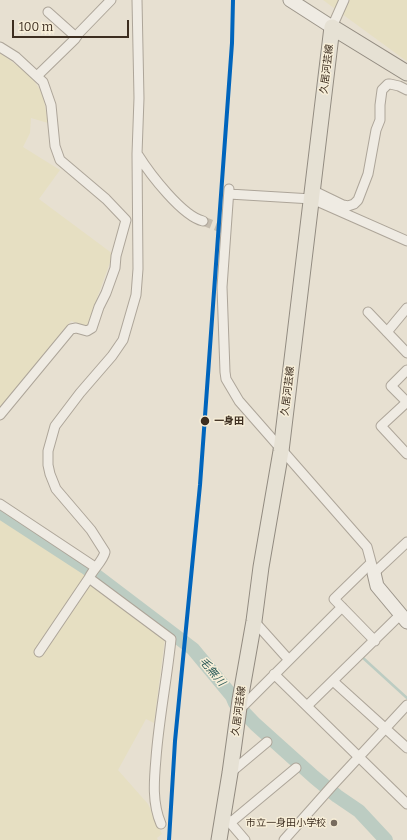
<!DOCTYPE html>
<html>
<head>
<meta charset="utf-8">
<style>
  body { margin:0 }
  #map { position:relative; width:407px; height:840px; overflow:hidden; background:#e7e0d1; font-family:Bitter,serif }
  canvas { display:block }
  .scale { position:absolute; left:12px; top:20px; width:117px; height:18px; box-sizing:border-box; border:2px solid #3d2e20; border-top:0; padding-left:5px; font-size:12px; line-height:14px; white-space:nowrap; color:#3d2e20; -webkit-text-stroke:3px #f7eed8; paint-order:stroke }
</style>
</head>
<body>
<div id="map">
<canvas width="407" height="840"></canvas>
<div class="scale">100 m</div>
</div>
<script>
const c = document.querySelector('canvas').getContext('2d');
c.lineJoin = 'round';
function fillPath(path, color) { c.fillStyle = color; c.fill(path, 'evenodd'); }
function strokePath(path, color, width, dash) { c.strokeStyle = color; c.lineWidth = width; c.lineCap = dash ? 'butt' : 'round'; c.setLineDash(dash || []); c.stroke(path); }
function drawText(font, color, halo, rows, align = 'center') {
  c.font = font + ' Bitter,"Noto Sans JP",serif'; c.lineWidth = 3; c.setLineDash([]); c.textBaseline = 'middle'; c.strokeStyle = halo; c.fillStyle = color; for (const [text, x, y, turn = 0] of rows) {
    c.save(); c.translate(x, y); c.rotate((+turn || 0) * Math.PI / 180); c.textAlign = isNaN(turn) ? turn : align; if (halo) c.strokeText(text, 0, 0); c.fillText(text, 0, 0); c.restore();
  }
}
fillPath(new Path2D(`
  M323 0H407V61L405 60Z
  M0 53 30 75 43 94 48 123 31 118 30 133 23 147 60 170 39 199 113 254 87 326 71 321 0 410Z
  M0 515 88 572 165 638 154 723 146 719 118 770 148 804 162 834 157 838 158 840H0Z`), '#e6dfc2');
strokePath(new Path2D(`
  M362 657 407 698`), '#bcccc2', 2.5);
strokePath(new Path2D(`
  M0 512 85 567 193 649 232 696 235 703 255 724 314 777 337 796 359 811 386 840`), '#bcccc2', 14);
strokePath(new Path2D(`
  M203 221 226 230`), '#c5bcae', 9, [9, 4.5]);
const street = new Path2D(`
  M137 0 139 98 137 154 138 269 136 295 123 340 112 356 80 393 55 426 48 451V465L50 474 56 489 91 530 105 552C103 561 93 569 89 578L171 639C167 679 159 718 156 758 154 781 152 803 161 824
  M48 12 76 37
  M332 27 344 0
  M0 47 16 57 43 82 51 105 55 146 60 160 106 199 126 220 116 256 115 268 106 293 99 307 92 328 87 331 76 328 71 329 0 415
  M37 76 75 39 79 33 111 0
  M138 155C150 174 182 216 203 221
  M229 189 222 287 225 372 226 379 239 401 367 547 374 573 407 542
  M312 190 343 205 348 206 354 204 358 200 368 174 376 130 380 120V105L382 90 388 84H390L399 86 407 90
  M229 194 312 199 407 241
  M368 312 407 353
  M387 332 407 308
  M407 370 391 386 407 402
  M407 402 381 426 407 454
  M0 504 95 567
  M371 563 334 599 375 641
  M254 621 289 660
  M39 652 89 578
  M274 674 407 804
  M333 681 407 748
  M240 700 244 705 342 607
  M307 706 400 615
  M230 773 267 742
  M227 819 245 840
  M230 823 296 768
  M284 840 332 786 407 705`);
const secondary = new Path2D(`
  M290 0 332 27
  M374 573 377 586 407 622`);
const primary = new Path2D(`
  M219 840 230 773 240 700 254 621 261 567 281 451 332 27 407 73`);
strokePath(street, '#ada599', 11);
strokePath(secondary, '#9c958a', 15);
strokePath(primary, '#928b80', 17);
strokePath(street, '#efebe3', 9);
strokePath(secondary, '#efebe3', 13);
strokePath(primary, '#e6e1d4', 15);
strokePath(new Path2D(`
  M169 840 175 741 200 485 232 43 233 0`), '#0065bd', 4);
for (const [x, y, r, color] of [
  [205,421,5,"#3d2e20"],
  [334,823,4,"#786c5e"]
]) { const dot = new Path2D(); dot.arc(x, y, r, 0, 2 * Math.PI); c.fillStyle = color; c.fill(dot); strokePath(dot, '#f7eed8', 1.5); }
drawText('10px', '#3d2e20', '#f7eed8', [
  ["久居河芸線",327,69,-83],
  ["久居河芸線",288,391,-83],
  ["久居河芸線",239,711,-82]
]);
drawText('bold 10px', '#3d2e20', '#f7eed8', [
  ["一身田",214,421]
], 'left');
drawText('10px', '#3d2e20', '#f7eed8', [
  ["市立一身田小学校",326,823]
], 'right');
drawText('italic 11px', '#2f5d5a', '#f7eed8', [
  ["毛無川",212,672,50]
]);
</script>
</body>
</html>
